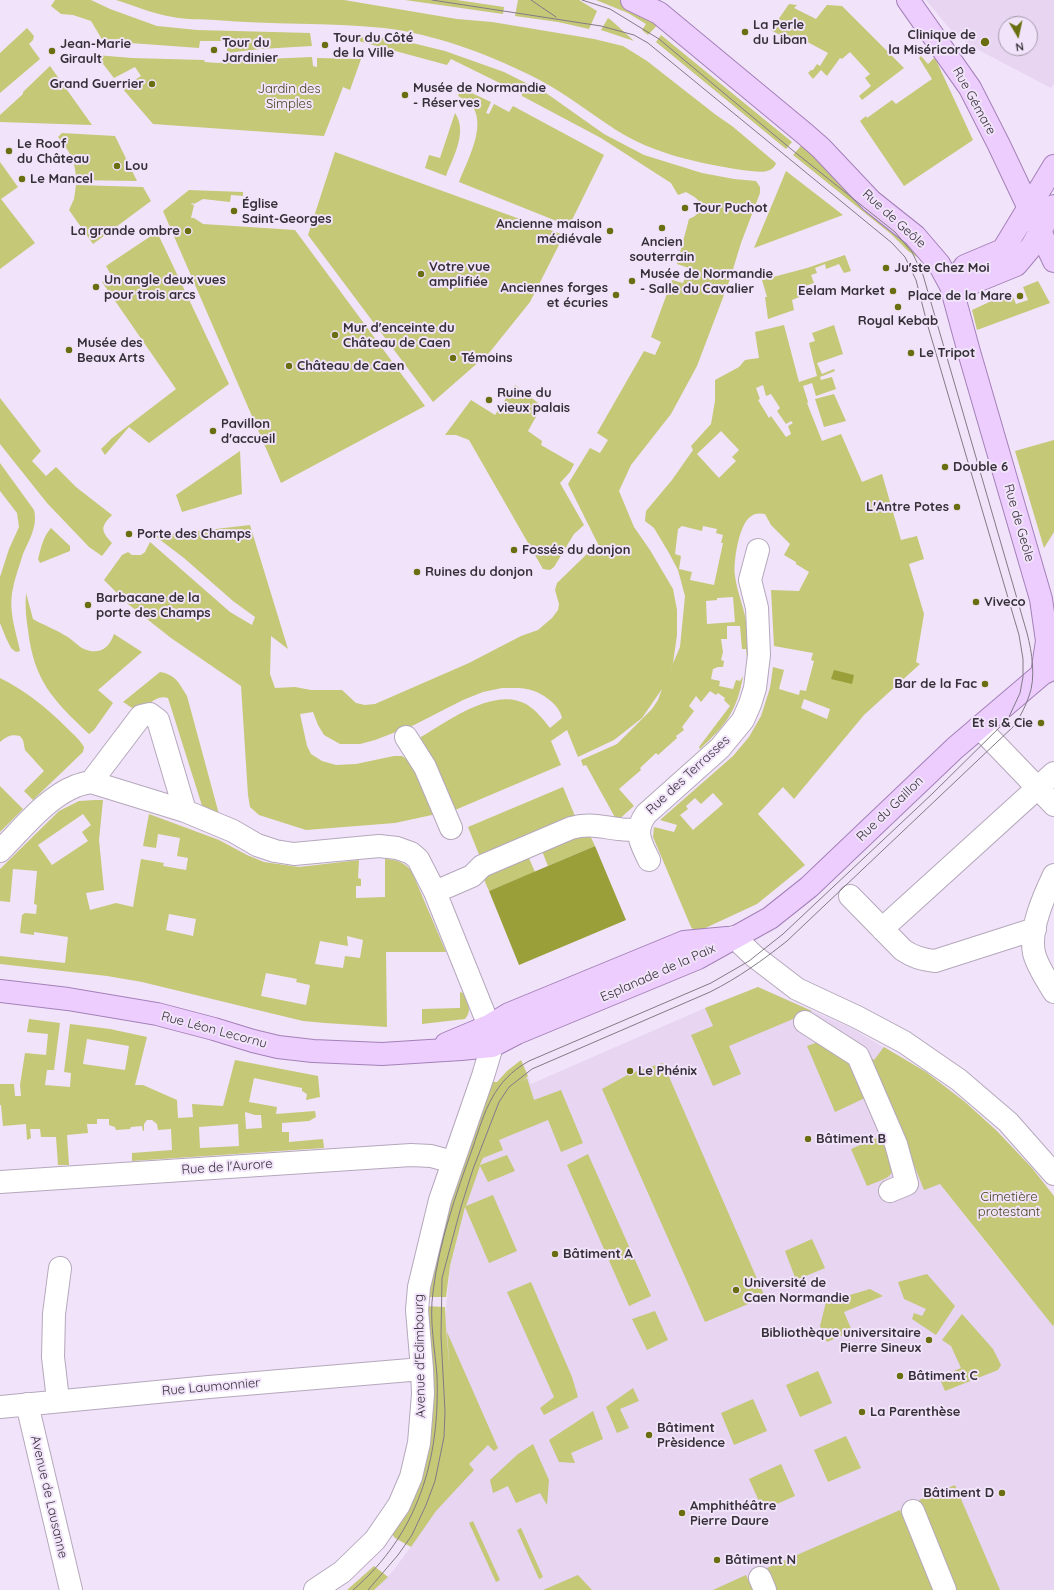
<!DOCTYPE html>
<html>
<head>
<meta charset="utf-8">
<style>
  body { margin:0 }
  #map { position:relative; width:1054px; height:1590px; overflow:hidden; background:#f1e3f9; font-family:Quicksand,sans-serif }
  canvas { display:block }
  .north { position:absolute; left:998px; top:16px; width:40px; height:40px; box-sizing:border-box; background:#f1e3f9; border:1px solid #a69bac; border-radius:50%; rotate:171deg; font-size:11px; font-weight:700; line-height:16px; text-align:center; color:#353038 }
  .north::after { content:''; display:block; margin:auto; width:14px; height:18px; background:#6b6e10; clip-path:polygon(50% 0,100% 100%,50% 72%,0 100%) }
</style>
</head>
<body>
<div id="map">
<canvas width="1054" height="1590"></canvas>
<div class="north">N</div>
</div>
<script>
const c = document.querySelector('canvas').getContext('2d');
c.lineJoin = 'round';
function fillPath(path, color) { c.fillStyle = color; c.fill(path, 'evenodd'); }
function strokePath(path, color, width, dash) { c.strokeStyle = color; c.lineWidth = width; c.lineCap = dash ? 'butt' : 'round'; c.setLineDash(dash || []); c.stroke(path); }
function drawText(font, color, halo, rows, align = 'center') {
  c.font = font + ' Quicksand,sans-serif'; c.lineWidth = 4; c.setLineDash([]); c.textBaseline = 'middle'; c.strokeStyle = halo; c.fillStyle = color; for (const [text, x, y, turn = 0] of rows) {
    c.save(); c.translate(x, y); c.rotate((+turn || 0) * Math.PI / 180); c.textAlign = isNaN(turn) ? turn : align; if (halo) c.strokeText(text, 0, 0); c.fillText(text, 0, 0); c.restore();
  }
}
fillPath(new Path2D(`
  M926 0H1054V84L1051 88 971 46 949 28ZM1006 24H1030V48H1006Z
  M758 987 851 1028 926 1072 965 1102 915 1152 990 1248 1053 1325 1054 1324V1590H374L394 1570 414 1542 448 1378 445 1320 450 1266 465 1206 483 1158 516 1087 528 1076 531 1084 712 1005Z`), '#e7d5f1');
fillPath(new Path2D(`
  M55 0H91L110 9 157 26 197 30 310 33 312 46 260 49 227 53V41H200L199 48 103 41 91 21 73 15 61 14 51 6Z
  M116 0H344L457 19 492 22 594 39 623 46 647 61 716 115 732 126 776 163C772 176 753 171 742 170 698 163 654 154 616 130 587 111 561 90 530 75 485 53 434 34 384 28 328 22 271 25 215 20 202 19 187 20 173 17 154 14 135 6 116 0Z
  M405 0H457L504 7 503 14Z
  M518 0H579L597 11 589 29 558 22 515 16Z
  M596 0H621L638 8 661 21 648 35 642 30 646 24 628 13Z
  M789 4 797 5 794 8 816 19 827 5 842 6 904 68 862 100 859 96 871 86 865 78 870 74 850 52 842 59 840 58 827 76 821 70 813 79 808 73 811 70H813L817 64 820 66 828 53 800 38 798 40 794 38 792 42 771 30Z
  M608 18 611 20 634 41 601 30Z
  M27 28 34 36 33 40 29 44 40 59 0 93V53Z
  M661 35 792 142 786 149 656 42Z
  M340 36 396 39 445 51 504 72 546 93 604 134 644 155 702 173 734 179 756 181 760 187V193L741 243 730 279 697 366 671 414 631 465 619 491 634 527 650 550 673 589 677 610V635L673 663 665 682 680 647 685 596 678 570 669 553 654 528 645 521 646 511 672 480 693 450 691 446 711 424 715 401V380L739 367 745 360 759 358 755 332 784 325 799 382 817 376 809 343 815 341 812 333 834 325 843 354 817 363 822 374 834 369 835 371 820 377 821 380 832 377 836 389 816 396 812 383 803 386 808 402 807 403 822 441 841 434 862 482 882 474 901 540 917 536 924 559 909 564 924 614 916 662 920 664 864 715 794 799 783 787 758 814 805 865 757 904 701 930H694L691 927 653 837 654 827 674 832 677 825 660 820 733 756 749 737 761 716 770 688 773 667 784 670 779 689 799 695 800 690 806 691 814 661 811 660 813 653 774 646 771 590 799 591 809 572 796 564V562L784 555 790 544 771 525 765 514C760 513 754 513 750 517 739 525 733 562 735 576 737 593 745 609 747 627 749 637 747 647 747 658L746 649H742L740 626H727V639H721L723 652 721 660 724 661 723 667H718L713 669 711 679 720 681 719 686 733 689 736 680 740 681 743 676C737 711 726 725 700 749L699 747 730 706 724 700 725 698 718 693 716 695 710 691 701 702 696 696 689 706 694 711 682 727 684 730 676 736 677 738 658 755 656 753 640 768 641 770 619 789 634 806 617 821 586 765 583 766 581 760 617 744 652 709 658 700 662 689 642 718 614 740 578 757 567 730 551 741 561 765 455 810 395 823 306 830 259 815 250 807 248 795 241 686 171 638 128 604 104 580 122 555 128 552 132 555H141L145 552 150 542 230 612 252 625 255 617 233 601 184 558 155 536 250 525 288 649 271 636 270 674 275 688 295 687 311 690H342L356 703 365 705 375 704 469 663 521 636 538 630 552 618 558 610 559 604 555 590 557 583 589 552 599 546 568 484 590 448 600 453 608 440 597 433 644 351 655 355 661 342 651 337 672 280 683 283 689 268 677 264 689 219C698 216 705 207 697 199 694 196 689 194 686 192L678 195 671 183 601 138 522 96V94L451 59 447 65ZM763 385 766 396 771 394 780 408 777 411 786 424 791 421 793 423 788 426 791 434 786 437 771 416 769 418 758 400 760 399 756 388ZM721 431 739 450 732 457 736 461 719 478 697 454ZM682 526 702 531 703 526 717 529 716 533 723 535 721 543H723L714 585 690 580 692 572 679 569 681 556 675 554 678 529ZM733 597 735 622 707 624 706 601 717 600V598ZM502 688C512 688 525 687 534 691 545 695 560 706 562 718L550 728C543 719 536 710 526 704 494 686 445 723 419 738L436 766 411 762 402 756H394L356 764 336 765 322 761 311 754 307 746 300 714 313 712 318 725 324 735 340 744H360L375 740 414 725 463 700 483 692ZM804 699 830 709 827 719 801 708ZM713 793 723 804 693 830 680 815 688 809 686 806 695 798 701 804Z
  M96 55 132 58 204 60 205 62 218 63 242 60 312 57 313 66 317 67V58L361 59 350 90 343 87 324 136 153 124 122 88 141 76 135 67 114 78Z
  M921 56 928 64 934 58 936 60 973 140 904 186 860 121 866 116 867 118 892 100 896 104 932 79 919 58Z
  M50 66 92 125 0 122V115L23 94V92Z
  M461 88 491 102 486 113 489 114 494 104 509 112 513 106 604 155 569 226 459 182C467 161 486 128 473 107 469 102 463 99 458 96Z
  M455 113C468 132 453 157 446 176L425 168 429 155 440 158Z
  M62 133 115 136 137 181 76 180C76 162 69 150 58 137Z
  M806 140 924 253 920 259 908 251 891 234 793 155Z
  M335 152 564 235 530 302 489 353 433 402 308 235Z
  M0 162 18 187 1 199 35 243 0 269Z
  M786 171 843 215 754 248Z
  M76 185 143 187 151 201 93 244 69 210 74 199Z
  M189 190 243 192V196L231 195 230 202 203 199 194 204 192 203 191 204 194 205 191 218H194L203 224 295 230 425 406 281 483 163 211Z
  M157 232 229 384 149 443 129 427 105 455 101 449 112 438 176 389 102 282 111 275 106 266Z
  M845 255 851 271 844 273 839 264 826 269 825 264 815 268 817 273 811 275 814 283 799 288 802 296 792 300 794 310 768 319 765 297H767L762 280 807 268Z
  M1038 281 1050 303 977 330 972 310 1011 292 1016 304 1028 300 1023 287Z
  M515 385 542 406 528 431 542 441 541 445 574 464 570 472 560 483 584 525 574 534 554 567 550 570 543 569 469 440 456 435H445L471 400 495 415Z
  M834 394 846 421 824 427 815 399Z
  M0 398 41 451 32 461 46 476 56 467 76 487 112 515C100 527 101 531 112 543L102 556 89 547 47 503 0 444Z
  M1054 440V532L1044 548 1015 451Z
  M240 451 242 494 182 512 176 495Z
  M0 463 34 510C38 526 29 540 23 554 19 567 14 580 12 593 9 613 16 632 20 651L16 652 11 648 6 638 0 623V577L9 549 19 527 17 513 0 491Z
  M51 528 70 546V551L40 563 38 559C41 548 43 537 51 528Z
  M26 593 33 619C43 625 55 629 64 635 71 638 76 644 82 648 98 656 109 649 114 634L142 652 98 690 113 703 94 730 89 734C53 700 34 681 28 630 26 618 25 606 26 593Z
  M160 672C176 675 179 683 187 696L220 818 204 812 168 698C153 693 147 712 135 709 131 708 127 704 123 702Z
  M0 678C26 691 47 708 68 729 73 734 80 740 84 747L83 752 33 800 24 791 44 771 25 750 23 740 20 736C11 734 7 736 0 742Z
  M0 786 23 809 0 832Z
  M563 787 575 816 480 857 468 827Z
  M95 800H103L99 840 104 890 86 893 90 910 116 903 133 907 141 859 164 863 163 866 186 870 188 858 177 856 180 838 158 834 156 848 143 846 149 814 219 840 247 855 264 862 299 867 359 860 358 878 361 879V886H356V898L385 897V859C396 859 406 863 412 872L446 952H386L387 1027 325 1023 303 1021 142 982 107 976 0 964V956L65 963 68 937 34 932V935L20 933 22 915 25 913 36 914 37 905 34 904 37 871 13 869 10 902 0 901V869L59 811 79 801ZM83 814 91 825 82 832 88 841 52 865 38 845ZM169 914 196 919 193 936 166 930ZM347 936 363 940 360 958 345 956 343 968 315 964 320 941 348 946ZM266 973 297 979 296 982 310 985 306 1005 261 996Z
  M588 831 595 846 548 866 542 851Z
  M528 856 535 872 489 891 482 875Z
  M758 987 812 1011 729 1046 741 1074 713 1086 691 1035 713 1026 705 1008Z
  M460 992 463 993C467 1002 473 1010 465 1019L422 1024V1009L460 1008Z
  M29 1019 60 1023 54 1070H47L45 1085 70 1087 71 1073 64 1072 70 1024 110 1029 147 1037 135 1085H143L177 1100 178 1118 193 1117 192 1104 223 1106 235 1060 318 1076 320 1097 306 1100 307 1094 302 1091V1088L254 1078 249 1102 277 1107 276 1114 315 1111 316 1117 309 1121 282 1123V1132H289V1142L323 1139 324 1148 132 1161V1153L172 1150 171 1129 158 1130 157 1124 152 1120H147L144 1124V1131H143L142 1126 131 1127 130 1129 116 1130 115 1127 109 1125V1119H97V1124H87L88 1133 67 1135 69 1165H58L56 1137H41L40 1129H30L31 1138 27 1140 26 1124 3 1126 1 1105H0V1084H14L15 1096H21L20 1085 25 1053 46 1055 48 1034 27 1032ZM87 1039 129 1046 125 1070 83 1064ZM245 1112 255 1115H261L262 1128 246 1129ZM238 1124 239 1146 200 1148 199 1127Z
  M821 1041 848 1057 865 1098 835 1112 807 1046Z
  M884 1047 926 1072 965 1102 997 1131 1032 1168 1054 1196V1324L1053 1326 940 1184 924 1190 914 1165 907 1168 864 1052 874 1060Z
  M521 1060 528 1076 522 1082 527 1078 534 1100 561 1090 583 1143 561 1152 548 1120 499 1140 503 1150 483 1158 480 1165 507 1155 515 1171 488 1182 480 1166 466 1206 493 1195 517 1251 489 1263 465 1207 450 1266 446 1297H426L452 1195 490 1082H497L507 1071Z
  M663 1063 765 1297 705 1322 602 1089 631 1073Z
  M881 1136C885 1147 900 1169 888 1177 881 1181 873 1183 867 1186L851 1149Z
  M588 1154 651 1296 629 1306 567 1165Z
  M812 1239 825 1268 796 1280 785 1251Z
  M927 1274 955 1306 936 1335 912 1319 914 1313 922 1316 926 1309 904 1299 898 1282Z
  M531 1282 572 1377 578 1397 544 1415 540 1408 554 1397 507 1292Z
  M870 1289 883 1296 844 1312 852 1331 827 1342 820 1326 826 1302Z
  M425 1306 445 1307 446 1328 450 1373 447 1332 498 1448 494 1451 488 1445 469 1464 474 1470 436 1511 411 1547 395 1538 391 1533 405 1507Z
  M655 1311 668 1340 647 1350 632 1319Z
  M962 1314 993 1349 1001 1365 998 1370 945 1391 939 1377 961 1368 951 1346 942 1340Z
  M818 1371 832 1403 800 1417 786 1385Z
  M633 1388 639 1401 620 1409 629 1428 617 1433 606 1407Z
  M753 1399 767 1431 734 1445 721 1413Z
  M593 1411 603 1439 571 1453 575 1463 559 1462 549 1440Z
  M846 1436 861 1468 828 1482 814 1450Z
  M533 1444 549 1480 547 1505 540 1493 516 1503 508 1486 493 1493 490 1480 518 1454Z
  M781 1464 795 1496 763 1510 749 1479Z
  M955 1485 1000 1590H957L919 1500Z
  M900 1510 934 1590H776L767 1568Z
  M473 1521 500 1580 496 1582 469 1523Z
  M521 1528 543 1577 539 1579 517 1530Z
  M374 1566 388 1577 374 1590H347Z
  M578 1575 592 1590H543Z
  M746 1575 753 1590H713Z`), '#c4c877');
fillPath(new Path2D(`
  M834 670 854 675 852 684 831 679Z
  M595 846 626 920 519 965 489 891Z`), '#9b9f3a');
const minor = new Path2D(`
  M979 727 1054 805
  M406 737 425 767 451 828
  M91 782 141 716 150 714 158 720 185 811
  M0 851C22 829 47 797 76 786 81 784 86 783 91 782L185 811 233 831 257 845 275 851 294 854 379 846 397 848 411 853 418 859 435 892 489 1026 492 1046 483 1076 440 1200 419 1287 417 1310 422 1369 423 1394 419 1443 411 1477 399 1505 375 1540 342 1572 315 1590
  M649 860C641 843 633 832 646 814L720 748 743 720 750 704 755 688 759 655 757 608 750 580 758 550
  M1054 875C1044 896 1029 929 1034 953 1037 966 1047 980 1054 992
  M435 892 472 876 482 866 571 828C588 823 601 827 619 829 625 830 632 830 638 829
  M850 896 903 950C913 957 923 960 935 961L1035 929
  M882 929 1054 773
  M734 937 754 956 797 989 857 1017 904 1042 959 1080 1008 1122 1054 1174
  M805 1022 858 1056 896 1144 907 1184 890 1191
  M0 1182 411 1155 431 1156 453 1162
  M58 1400 53 1357 54 1314 60 1268
  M27 1404 71 1590
  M0 1407 209 1387 422 1369
  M913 1511 945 1590
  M760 1578 765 1590`);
const major = new Path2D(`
  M632 0 659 13 805 134 821 148 871 201 915 236 939 264 951 286 969 352 1041 599 1047 641 1042 674
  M908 0 970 88 999 145 1054 261
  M951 286 965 266 1003 250 1054 166
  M951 286 972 283 1016 265 1032 246 1054 206
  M0 991 68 999 157 1014 214 1029 253 1041 278 1047 313 1051 382 1054 461 1049 492 1046 517 1033 698 958 770 918 809 887 955 748 1042 674 1054 668
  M446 1044 489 1026 509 1014 684 942 727 938`);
strokePath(minor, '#b5a8bc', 24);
strokePath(major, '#a480b8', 24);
strokePath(minor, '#fff', 22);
strokePath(major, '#eccdfe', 22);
strokePath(new Path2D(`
  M531 0 556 17
  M353 1590C418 1534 440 1460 437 1376 435 1349 429 1320 433 1292 439 1242 456 1194 473 1147 485 1111 493 1081 529 1061L711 983 749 961 783 934 932 794 1008 719 1020 693 1023 677V659L1019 635 927 323 916 280 905 257 892 243 648 43 634 35 601 26 432 0
  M368 1590 398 1555 412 1535 426 1505 435 1481 444 1437 445 1412 441 1336 442 1278 461 1207 473 1169 499 1102 509 1087 532 1069 710 992C738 978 763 960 787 941L1015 725C1020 716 1026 706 1029 696 1036 678 1032 652 1027 633L923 275 912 252 895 232 791 149 659 39 610 9 582 0`), '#827a87', 1);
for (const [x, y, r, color] of [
  [745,32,4,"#6b6e10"],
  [985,42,5,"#6b6e10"],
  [325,45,4,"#6b6e10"],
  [214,50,4,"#6b6e10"],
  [52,51,4,"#6b6e10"],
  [152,84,4,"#6b6e10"],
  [405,95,4,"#6b6e10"],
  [9,151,4,"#6b6e10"],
  [117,166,4,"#6b6e10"],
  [22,179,4,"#6b6e10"],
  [685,208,4,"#6b6e10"],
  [234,211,4,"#6b6e10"],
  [662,228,4,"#6b6e10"],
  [188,231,4,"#6b6e10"],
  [610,231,4,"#6b6e10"],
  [886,268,4,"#6b6e10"],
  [421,274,4,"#6b6e10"],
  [632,281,4,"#6b6e10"],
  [96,287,4,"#6b6e10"],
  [893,291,4,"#6b6e10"],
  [616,295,4,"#6b6e10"],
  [1020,296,4,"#6b6e10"],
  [898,307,4,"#6b6e10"],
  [335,335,4,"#6b6e10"],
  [69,350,4,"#6b6e10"],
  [911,353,4,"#6b6e10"],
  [453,358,4,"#6b6e10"],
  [289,366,4,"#6b6e10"],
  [489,400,4,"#6b6e10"],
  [213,431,4,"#6b6e10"],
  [945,467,4,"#6b6e10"],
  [957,507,4,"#6b6e10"],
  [129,534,4,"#6b6e10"],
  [514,550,4,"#6b6e10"],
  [417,572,4,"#6b6e10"],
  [976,602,4,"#6b6e10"],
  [88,605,4,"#6b6e10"],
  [985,684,4,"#6b6e10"],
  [1041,723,4,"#6b6e10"],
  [630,1071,4,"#6b6e10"],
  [808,1139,4,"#6b6e10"],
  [555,1254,4,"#6b6e10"],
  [736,1290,4,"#6b6e10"],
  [929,1340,4,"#6b6e10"],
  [900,1376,4,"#6b6e10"],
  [862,1412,4,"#6b6e10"],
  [649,1435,4,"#6b6e10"],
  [1002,1493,4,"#6b6e10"],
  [682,1513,4,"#6b6e10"],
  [717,1560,4,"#6b6e10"]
]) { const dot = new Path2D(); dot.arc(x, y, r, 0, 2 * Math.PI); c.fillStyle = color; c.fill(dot); strokePath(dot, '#f1e3f9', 1.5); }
drawText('bold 13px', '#353038', '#f1e3f9', [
  ["La Perle",753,25],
  ["du Liban",753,40],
  ["Clinique de",976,35,"right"],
  ["la Miséricorde",976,50,"right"],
  ["Tour du Côté",333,38],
  ["de la Ville",333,53],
  ["Tour du",222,43],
  ["Jardinier",222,58],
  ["Jean-Marie",60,44],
  ["Girault",60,59],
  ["Grand Guerrier",144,84,"right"],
  ["Musée de Normandie",413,88],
  ["- Réserves",413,103],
  ["Le Roof",17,144],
  ["du Château",17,159],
  ["Lou",125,166],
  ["Le Mancel",30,179],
  ["Église",242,204],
  ["Saint-Georges",242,219],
  ["Tour Puchot",693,208],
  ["Ancienne maison",602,224,"right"],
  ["médiévale",602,239,"right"],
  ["La grande ombre",180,231,"right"],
  ["Ancien",662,242,"center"],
  ["souterrain",662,257,"center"],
  ["Votre vue",429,267],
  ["amplifiée",429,282],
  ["Ju'ste Chez Moi",894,268],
  ["Musée de Normandie",640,274],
  ["- Salle du Cavalier",640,289],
  ["Un angle deux vues",104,280],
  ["pour trois arcs",104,295],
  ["Anciennes forges",608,288,"right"],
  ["et écuries",608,303,"right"],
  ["Eelam Market",885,291,"right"],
  ["Place de la Mare",1012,296,"right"],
  ["Royal Kebab",898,321,"center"],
  ["Mur d'enceinte du",343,328],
  ["Château de Caen",343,343],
  ["Musée des",77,343],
  ["Beaux Arts",77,358],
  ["Le Tripot",919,353],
  ["Témoins",461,358],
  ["Château de Caen",297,366],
  ["Ruine du",497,393],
  ["vieux palais",497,408],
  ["Pavillon",221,424],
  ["d'accueil",221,439],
  ["Double 6",953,467],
  ["L'Antre Potes",949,507,"right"],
  ["Porte des Champs",137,534],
  ["Fossés du donjon",522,550],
  ["Ruines du donjon",425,572],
  ["Barbacane de la",96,598],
  ["porte des Champs",96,613],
  ["Viveco",984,602],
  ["Bar de la Fac",977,684,"right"],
  ["Et si & Cie",1033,723,"right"],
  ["Le Phénix",638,1071],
  ["Bâtiment B",816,1139],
  ["Bâtiment A",563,1254],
  ["Université de",744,1283],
  ["Caen Normandie",744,1298],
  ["Bibliothèque universitaire",921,1333,"right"],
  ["Pierre Sineux",921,1348,"right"],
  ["Bâtiment C",908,1376],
  ["La Parenthèse",870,1412],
  ["Bâtiment",657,1428],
  ["Prèsidence",657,1443],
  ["Bâtiment D",994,1493,"right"],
  ["Amphithéâtre",690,1506],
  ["Pierre Daure",690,1521],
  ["Bâtiment N",725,1560]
], 'left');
drawText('13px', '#3f4017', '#f1e3f9', [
  ["Jardin des",289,89],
  ["Simples",289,104],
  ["Cimetière",1009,1197],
  ["protestant",1009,1212]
]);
drawText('13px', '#353038', '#f1e3f9', [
  ["Rue Gémare",974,101,61],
  ["Rue de Geôle",894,219,42],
  ["Rue de Geôle",1019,523,74],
  ["Rue des Terrasses",688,775,-43],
  ["Rue du Gaillon",890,809,-44],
  ["Esplanade de la Paix",658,973,-24],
  ["Rue Léon Lecornu",214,1030,15],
  ["Rue de l'Aurore",227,1167,-4],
  ["Avenue d'Edimbourg",420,1356,-91],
  ["Rue Laumonnier",211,1387,-5],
  ["Avenue de Lausanne",49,1497,77]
]);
</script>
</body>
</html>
